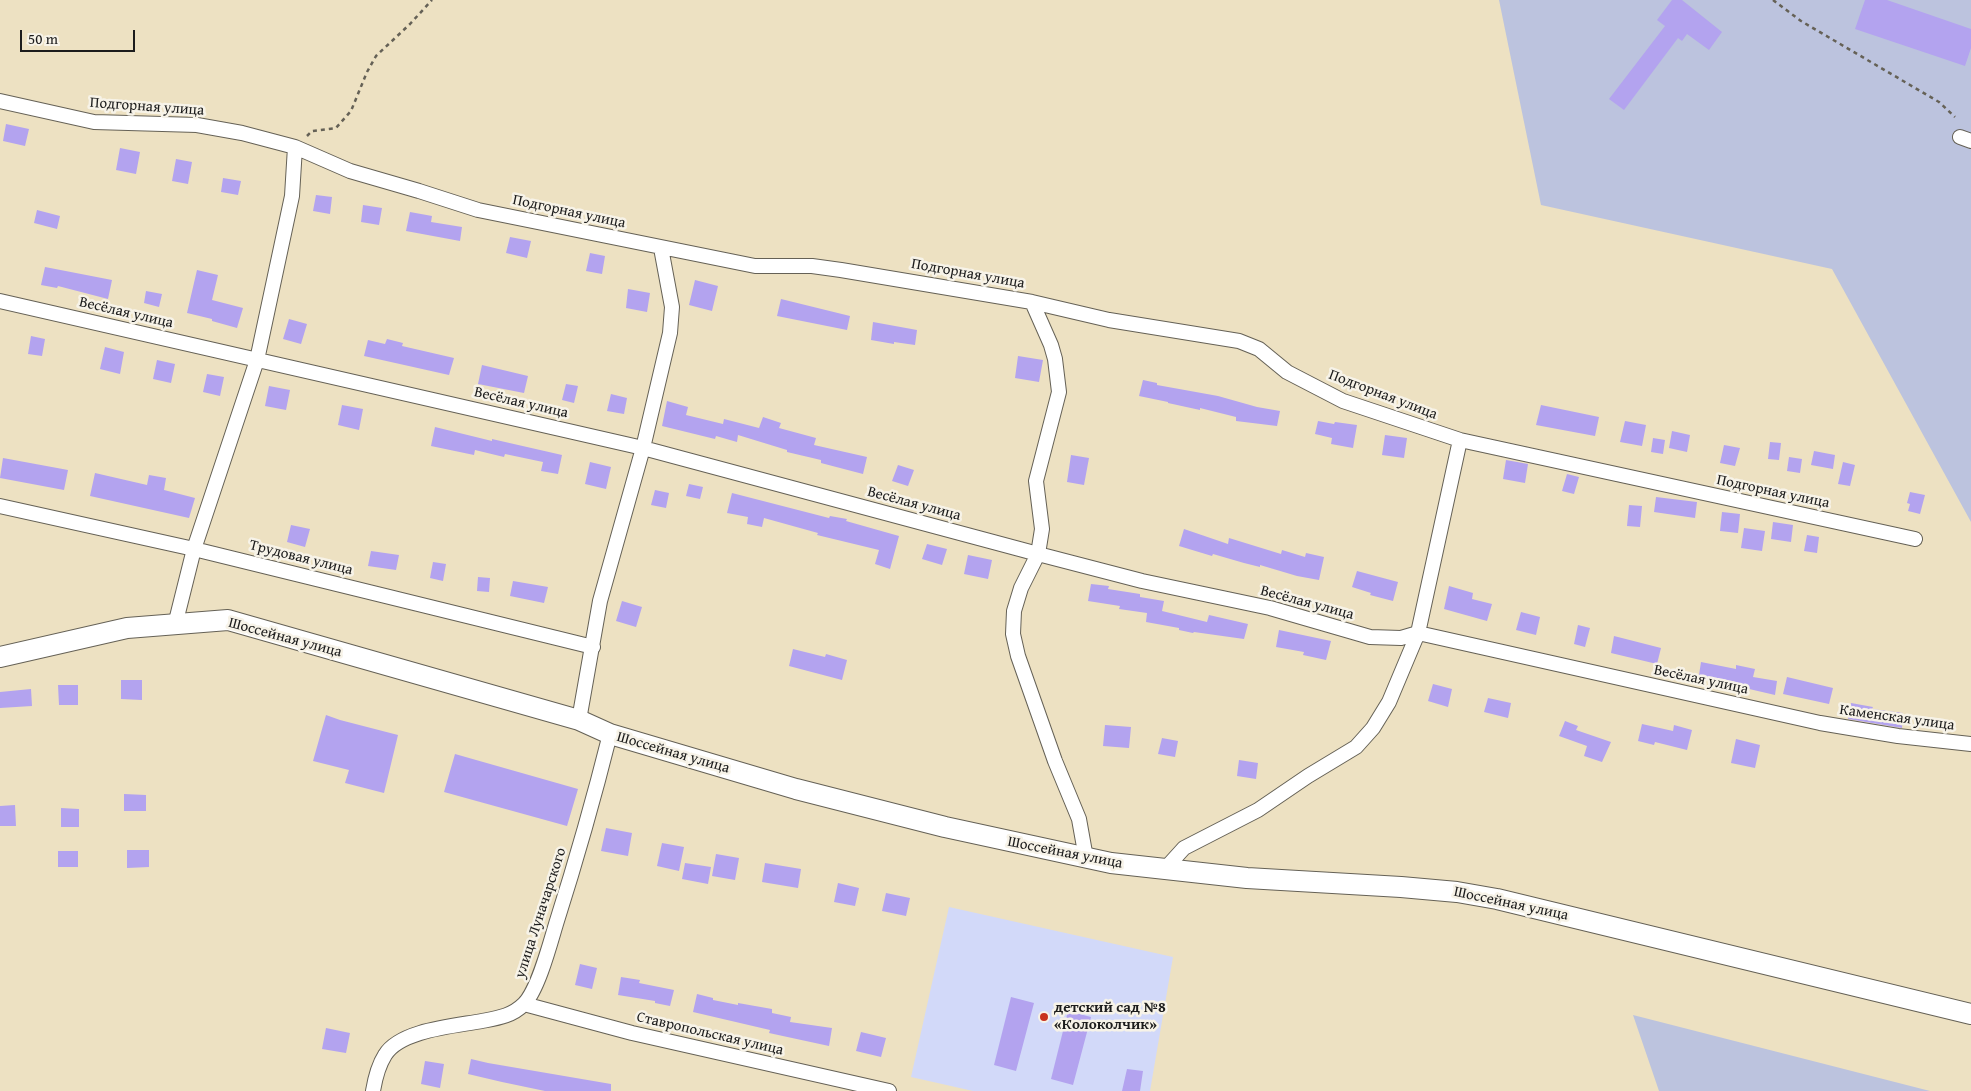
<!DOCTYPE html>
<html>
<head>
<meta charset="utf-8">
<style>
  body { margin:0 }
  #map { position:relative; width:1971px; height:1091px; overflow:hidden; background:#ede1c2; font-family:"Gentium Book Plus",serif }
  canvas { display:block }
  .scale { position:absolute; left:20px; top:30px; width:115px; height:22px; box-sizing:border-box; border:2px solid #1c1c1c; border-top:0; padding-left:6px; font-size:15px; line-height:18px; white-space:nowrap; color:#1c1c1c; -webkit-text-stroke:4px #f7f3e8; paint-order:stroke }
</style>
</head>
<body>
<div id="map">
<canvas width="1971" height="1091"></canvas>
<div class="scale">50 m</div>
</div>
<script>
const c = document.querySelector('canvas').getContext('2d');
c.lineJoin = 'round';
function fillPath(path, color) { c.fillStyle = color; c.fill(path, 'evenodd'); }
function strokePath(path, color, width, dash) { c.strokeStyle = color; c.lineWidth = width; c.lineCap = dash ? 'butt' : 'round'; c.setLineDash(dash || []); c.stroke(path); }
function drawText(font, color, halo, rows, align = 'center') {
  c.font = font + ' "Gentium Book Plus",serif'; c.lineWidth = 5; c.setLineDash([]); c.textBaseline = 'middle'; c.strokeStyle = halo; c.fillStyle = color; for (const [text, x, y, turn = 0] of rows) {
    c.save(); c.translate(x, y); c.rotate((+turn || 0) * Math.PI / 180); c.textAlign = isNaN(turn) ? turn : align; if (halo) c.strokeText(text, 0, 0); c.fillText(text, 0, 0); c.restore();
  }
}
fillPath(new Path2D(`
  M949 907 1173 957 1150 1091H973L911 1077Z`), '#d2d9f9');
fillPath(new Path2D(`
  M1499 0H1971V522L1832 269 1541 205Z
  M1633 1015 1930 1091H1659Z`), '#bcc3de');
fillPath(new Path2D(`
  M1672 0H1682L1722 32 1709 50 1687 34 1682 41 1678 38 1624 110 1609 99 1665 26 1657 20Z
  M1865 0H1887L1971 29V48L1965 66 1855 29Z
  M6 124 29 129 25 146 3 141Z
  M120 148 140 152 136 174 116 170Z
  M176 159 192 162 188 184 172 181Z
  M223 178 241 181 238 195 221 192Z
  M316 195 332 197 330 214 313 211Z
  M363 205 382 208 379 225 361 222Z
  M37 210 60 216 57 229 34 223Z
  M410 212 432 216 431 222 462 227 460 241 406 231Z
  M510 237 531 241 527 258 506 253Z
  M590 253 605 256 602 274 586 271Z
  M45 267 112 280 108 299 58 286 57 288 41 285Z
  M197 270 218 275 212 300 243 308 237 328 212 321V319L187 313Z
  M695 280 718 286 712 311 689 305Z
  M628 289 650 293 647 312 626 308Z
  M146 291 162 294 159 307 144 303Z
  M781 299 850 316 847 330 777 316Z
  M289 319 307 324 301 344 283 339Z
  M873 322 917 330 915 345 894 342V344L871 340Z
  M31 336 45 339 42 356 28 354Z
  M387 339 403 343 402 346 454 358 449 375 364 356 368 340 385 344Z
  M105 347 124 352 120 374 100 369Z
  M1018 356 1043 360 1039 382 1015 378Z
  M157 360 175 364 171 383 153 379Z
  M482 365 528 376 524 393 478 384Z
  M207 374 224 377 220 396 203 392Z
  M1143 380 1157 383V385L1218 396 1257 407 1280 411 1277 426 1236 421V417L1200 408V410L1168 403V402L1139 396Z
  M566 384 578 386 574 403 562 400Z
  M269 386 290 390 286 410 265 406Z
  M611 394 627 398 624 414 607 411Z
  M667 401 688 407 686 415 723 424 724 419 759 428 763 417 781 423 779 428 816 438 814 445 867 457 863 474 821 463V460L787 452V450L738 435 737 442 716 436 715 439 662 426Z
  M342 405 363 409 359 430 338 425Z
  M1541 405 1599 417 1595 436 1536 425Z
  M1318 421 1334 424 1335 422 1357 425 1353 448 1331 444 1332 438 1315 434Z
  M1625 421 1646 425 1642 446 1620 442Z
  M435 427 492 441V439L562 455 558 474 541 471 543 462 505 454 504 457 475 450 474 455 431 446Z
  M1672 431 1690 435 1687 452 1669 448Z
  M1385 435 1407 438 1404 458 1382 455Z
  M1653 438 1665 440 1663 454 1651 452Z
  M1770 442 1781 443 1779 460 1768 459Z
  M1724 445 1740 448 1735 466 1720 463Z
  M1814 451 1835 455 1833 469 1811 465Z
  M1071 455 1089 458 1084 485 1067 482Z
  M1789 457 1802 459 1800 473 1787 471Z
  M3 458 68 470 64 490 0 478Z
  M1506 460 1528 464 1525 483 1503 479Z
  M590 462 611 467 606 489 585 484Z
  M1843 462 1855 465 1850 486 1838 484Z
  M898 465 914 470 908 486 892 481Z
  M95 473 147 485 149 475 166 478 164 490 195 498 189 518 90 496Z
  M1567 474 1579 477 1574 494 1562 491Z
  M689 484 703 487 700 499 686 496Z
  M655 490 669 493 666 508 651 505Z
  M1910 492 1925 495 1920 514 1908 511 1910 504 1907 503Z
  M732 493 829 518 830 516 847 519 846 521 899 536 890 569 875 564 879 550 817 535 818 533 764 518 762 527 747 524 748 517 727 513Z
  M1656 497 1697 502 1695 518 1654 512Z
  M1629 505 1642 506 1640 527 1627 526Z
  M1722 512 1740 514 1738 533 1720 531Z
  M1773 522 1793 525 1791 542 1771 539Z
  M291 525 310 529 305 547 287 542Z
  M1744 528 1765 531 1762 551 1741 548Z
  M1184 529 1228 544 1229 538 1281 554 1282 550 1305 557 1306 553 1324 557 1319 580 1297 576 1260 565V567L1244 563 1213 554 1212 556 1179 546Z
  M1807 535 1819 537 1817 553 1804 551Z
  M927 544 947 549 942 565 922 559Z
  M371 551 399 555 396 570 368 566Z
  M968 555 992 560 988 579 964 574Z
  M433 562 446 564 443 581 430 578Z
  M1357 571 1398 582 1393 601 1370 595 1371 593 1352 587Z
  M478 577 490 578 489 592 477 591Z
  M513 581 548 587 544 603 510 596Z
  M1091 584 1109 586 1108 589 1140 594V597L1164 601 1162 611 1207 622 1209 615 1248 624 1244 639 1194 632 1193 633 1179 630V628L1146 622 1147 613 1119 609 1120 606 1088 601Z
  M1449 586 1473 593 1472 599 1492 604 1487 621 1444 609Z
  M622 601 642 607 636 627 616 621Z
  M1521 612 1540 617 1536 635 1516 630Z
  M1578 625 1590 628 1585 647 1574 644Z
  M1279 630 1331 641 1326 660 1303 655 1304 652 1276 647Z
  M1614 636 1661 648 1657 664 1611 653Z
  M793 649 825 657 826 654 847 660 842 680 789 666Z
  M1701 662 1736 669V665L1755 669 1753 677 1777 681 1775 695 1732 685 1733 682 1699 675Z
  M1787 677 1833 688 1829 704 1783 694Z
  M121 680H142V700L121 699Z
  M1433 684 1452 689 1448 707 1428 701Z
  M58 685H78V705H59Z
  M31 689 32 706 0 708V692Z
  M1488 698 1511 703 1508 718 1484 712Z
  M1851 703 1873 707 1872 709 1903 713 1902 728 1848 719Z
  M326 715 340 720 398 735 384 793 345 783 349 770 313 761Z
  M1565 721 1578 726 1576 730 1611 742 1602 762 1584 756 1587 746 1559 736Z
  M1642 724 1673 731 1674 725 1692 730 1687 750 1655 742 1654 745 1638 741Z
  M1105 725 1131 727 1129 748 1103 746Z
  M1162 738 1178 741 1175 757 1158 754Z
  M1736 739 1760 745 1755 768 1731 763Z
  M455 754 578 789 567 826 444 792Z
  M1239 760 1258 763 1256 779 1237 776Z
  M124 794 146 795V811H124Z
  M15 805 16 826H0V806Z
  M61 808 79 809V827H61Z
  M606 828 632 833 628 856 601 851Z
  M662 843 684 847 679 871 657 866Z
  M127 850H149V867L127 868Z
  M58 851H78V867H58Z
  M716 854 739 858 735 880 712 876Z
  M685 863 711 867 708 884 682 879Z
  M765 863 801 869 798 888 762 882Z
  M838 883 859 888 855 906 834 902Z
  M886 893 910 898 906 916 882 911Z
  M580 964 597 968 592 989 575 985Z
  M621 977 640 980 639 983 674 990 670 1006 655 1003V1001L618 995Z
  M697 994 713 998V1000L738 1005V1003L772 1009V1013L791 1017 790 1022 832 1028 829 1046 769 1033 770 1030 693 1012Z
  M1011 997 1034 1003 1016 1071 994 1065Z
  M1068 1011 1091 1017 1073 1085 1051 1079Z
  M326 1028 350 1033 346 1053 322 1049Z
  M861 1032 886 1038 881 1057 856 1051Z
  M471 1059 488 1063 611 1084V1091H545L502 1082 468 1074Z
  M425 1061 444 1064 440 1088 421 1084Z
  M1127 1069 1143 1071 1140 1091H1122Z`), '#b3a3ef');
const minor = new Path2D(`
  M0 101 94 122 197 125 242 133 295 147 350 171 419 191 478 210 755 266H812L841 270 1032 302 1109 320 1239 341 1259 349 1287 372 1343 401 1460 440 1915 539
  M1960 137 1971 141
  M0 301 643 448 1038 554 1142 581 1270 608 1370 637 1401 638 1418 633 1820 723 1898 736 1971 744
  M1032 302 1051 345 1055 359 1059 392 1036 481 1042 529 1038 554 1021 588 1014 611 1013 634 1018 656 1055 761 1079 819 1086 858
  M0 506 194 549 593 647
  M175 625 194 549 257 360 292 196 295 147
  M579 720 600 601 643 448 670 333 672 307 661 248
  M1165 869 1184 848 1258 810 1308 776 1356 747 1373 728 1389 702 1418 633 1460 440
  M524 1004 632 1033 889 1091
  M373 1091C375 1079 378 1066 385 1055 400 1030 455 1026 482 1021 498 1018 512 1016 524 1004 538 990 550 944 556 924 576 861 594 798 610 734`);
const secondary = new Path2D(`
  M0 657 127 628 228 620 579 720 610 734 796 789 945 827 1111 863 1247 878 1401 887 1457 892 1497 899 1971 1014`);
strokePath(minor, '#656156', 16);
strokePath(secondary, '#656156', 22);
strokePath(new Path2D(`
  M1773 0 1801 21 1939 102 1955 117
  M307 136 312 131 336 128 351 111 367 72 376 56 410 24 432 0`), '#656156', 2.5, [4, 4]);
strokePath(minor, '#fff', 14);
strokePath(secondary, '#fff', 20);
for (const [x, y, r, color] of [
  [1044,1017,5,"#c8321e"]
]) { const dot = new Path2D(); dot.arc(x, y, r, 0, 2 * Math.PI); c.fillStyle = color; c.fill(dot); strokePath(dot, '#f7f3e8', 2); }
drawText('15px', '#1c1c1c', '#f7f3e8', [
  ["Подгорная улица",147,107,4],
  ["Подгорная улица",569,212,12],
  ["Подгорная улица",968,274,10],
  ["Весёлая улица",126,313,13],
  ["Подгорная улица",1383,395,21],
  ["Весёлая улица",521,403,13],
  ["Подгорная улица",1773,492,12],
  ["Весёлая улица",914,504,15],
  ["Трудовая улица",301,558,14],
  ["Весёлая улица",1307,603,15],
  ["Шоссейная улица",285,638,15],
  ["Весёлая улица",1701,680,12],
  ["Каменская улица",1897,718,8],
  ["Шоссейная улица",673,753,16],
  ["Шоссейная улица",1065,853,11],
  ["Шоссейная улица",1511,904,12],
  ["улица Луначарского",541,913,-72],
  ["Ставропольская улица",710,1034,13]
]);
drawText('bold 15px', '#1c1c1c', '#f7f3e8', [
  ["детский сад №8",1054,1008],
  ["«Колоколчик»",1054,1025]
], 'left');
</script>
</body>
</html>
